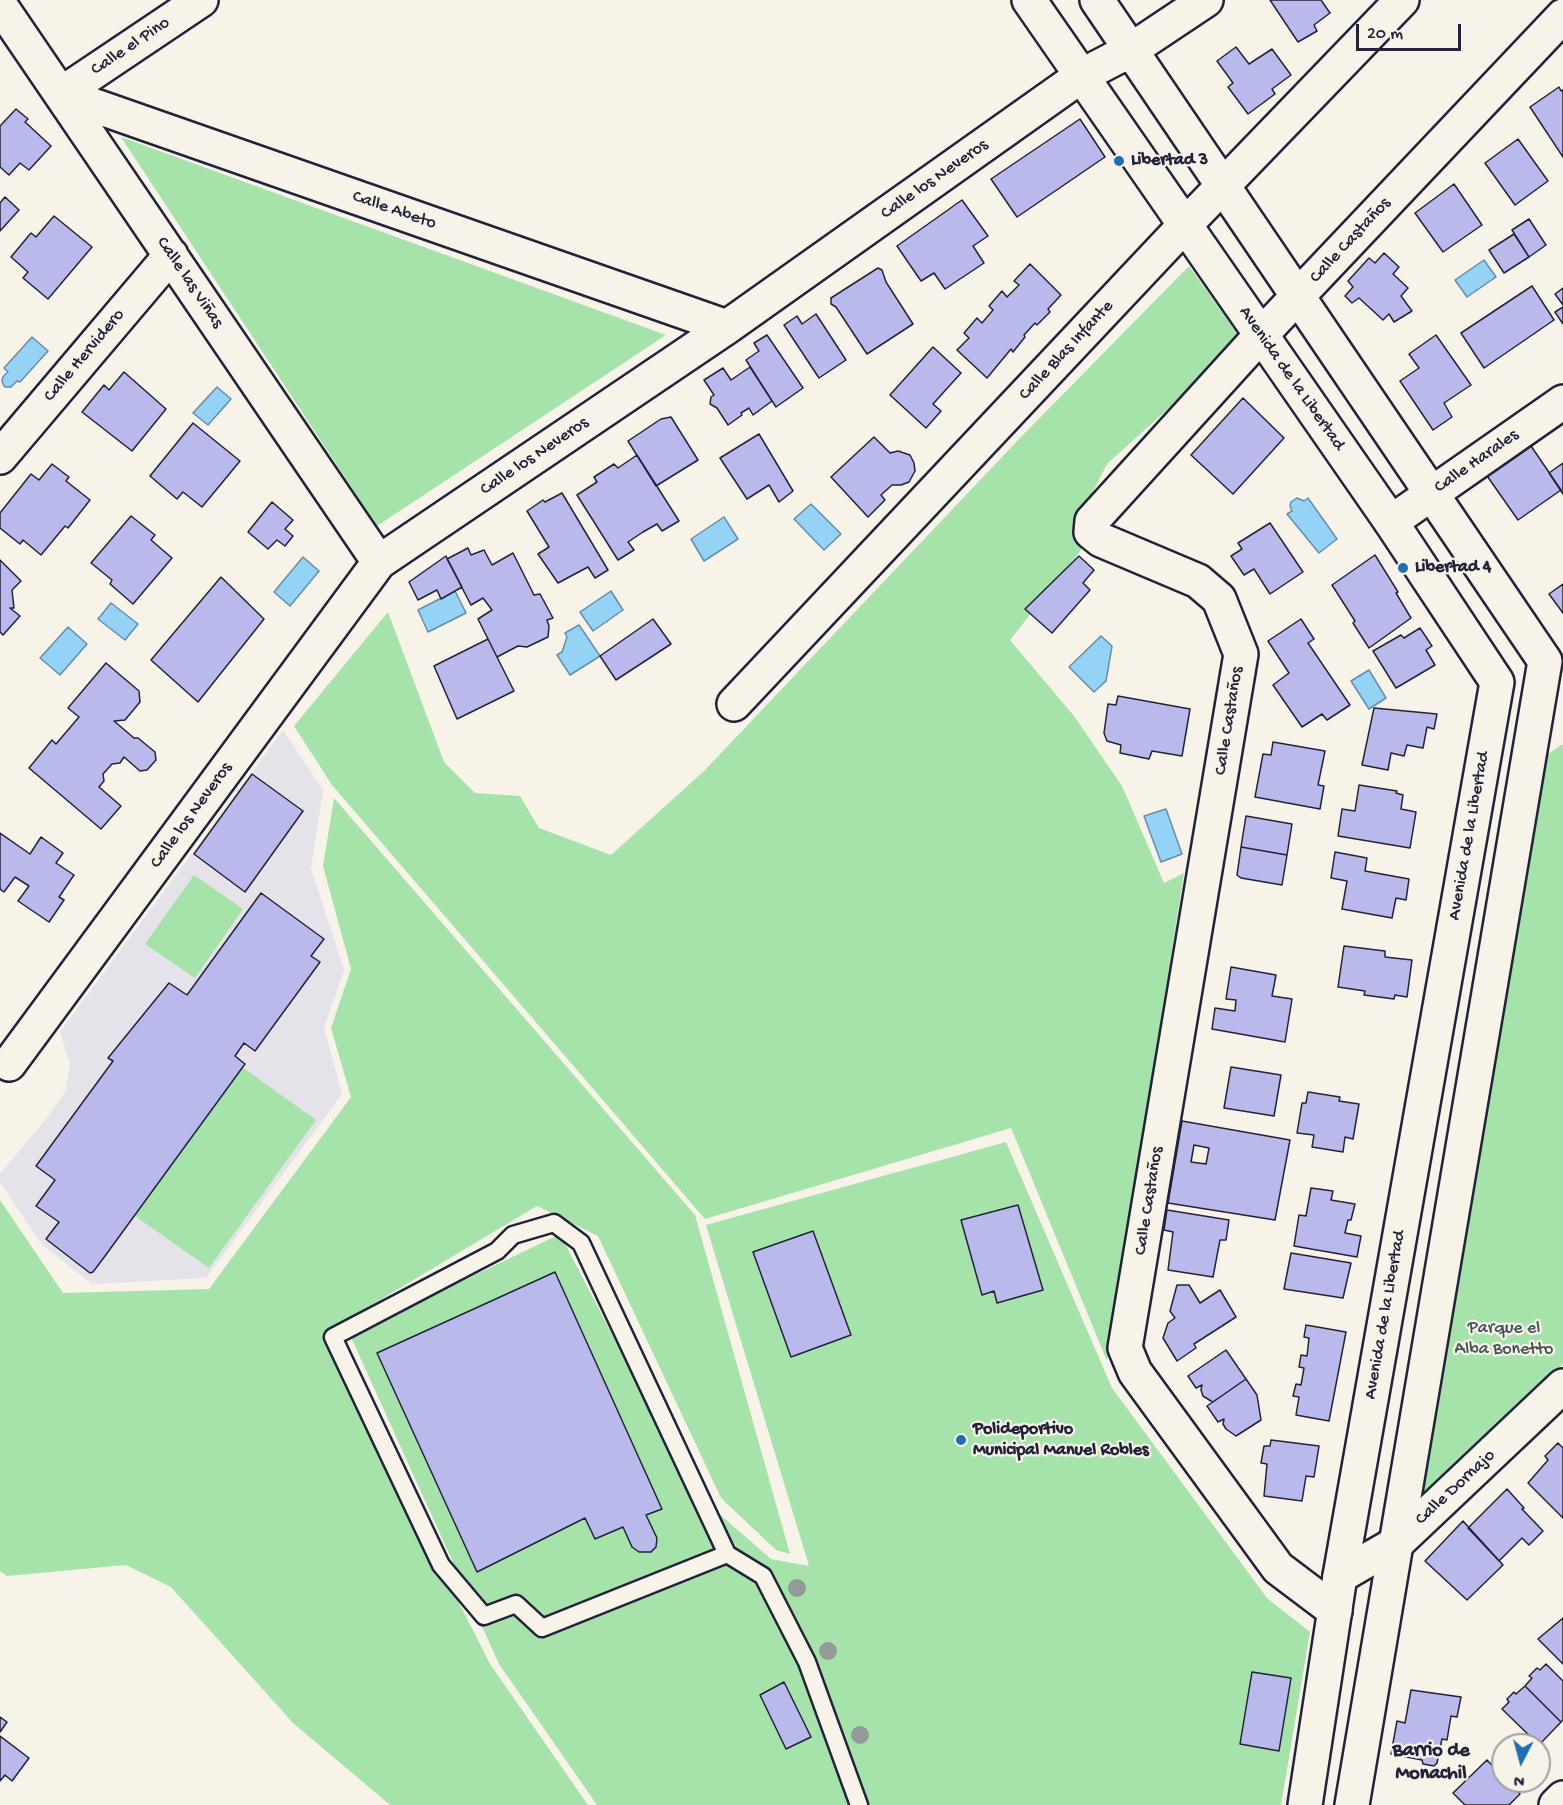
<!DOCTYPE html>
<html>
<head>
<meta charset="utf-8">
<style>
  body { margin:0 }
  #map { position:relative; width:1563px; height:1805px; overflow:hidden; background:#f7f3e8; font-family:"Gochi Hand",sans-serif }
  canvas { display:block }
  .north { position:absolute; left:1491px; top:1733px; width:60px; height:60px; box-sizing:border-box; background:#f7f3e8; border:2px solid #a29fa3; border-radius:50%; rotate:186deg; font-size:16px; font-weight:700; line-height:24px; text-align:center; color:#22223b }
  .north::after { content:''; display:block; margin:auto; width:21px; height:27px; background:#1f6fb2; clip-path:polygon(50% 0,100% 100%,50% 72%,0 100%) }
  .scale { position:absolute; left:1356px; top:24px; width:105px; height:27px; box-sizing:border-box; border:3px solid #22223b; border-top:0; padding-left:8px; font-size:18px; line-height:21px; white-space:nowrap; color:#22223b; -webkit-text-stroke:4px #f7f3e8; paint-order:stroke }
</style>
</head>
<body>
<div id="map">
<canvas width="1563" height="1805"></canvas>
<div class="north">N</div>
<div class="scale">20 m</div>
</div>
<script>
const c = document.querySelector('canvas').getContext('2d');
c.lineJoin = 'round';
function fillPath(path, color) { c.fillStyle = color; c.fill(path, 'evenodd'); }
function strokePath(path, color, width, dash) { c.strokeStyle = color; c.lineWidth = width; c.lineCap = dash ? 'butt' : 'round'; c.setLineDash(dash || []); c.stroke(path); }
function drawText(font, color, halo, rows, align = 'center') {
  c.font = font + ' "Gochi Hand",sans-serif'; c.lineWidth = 4.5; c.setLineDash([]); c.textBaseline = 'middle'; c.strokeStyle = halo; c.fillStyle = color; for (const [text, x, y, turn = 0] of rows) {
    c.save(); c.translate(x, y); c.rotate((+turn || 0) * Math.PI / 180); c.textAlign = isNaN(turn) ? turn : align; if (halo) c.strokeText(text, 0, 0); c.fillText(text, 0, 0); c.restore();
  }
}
fillPath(new Path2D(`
  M283 730 323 790 311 868 344 970 324 1028 342 1094 206 1278 92 1284 41 1244 0 1182V1174L47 1118 65 1092 70 1064 60 1032Z`), '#e5e2e9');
fillPath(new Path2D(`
  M121 137 666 335 377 526Z
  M1189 266 1243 341 1107 464 1086 505 1081 550 1010 640 1074 716 1122 786 1164 883 1184 873 1107 1361 1011 1128 705 1219 332 785 294 726 388 612 444 762 475 793 520 796 539 828 611 855 704 771 1020 438Z
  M1561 745H1563V1364L1428 1501 1416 1499 1540 760Z
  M334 798 695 1215 790 1554 776 1550 721 1498 598 1236 537 1206 323 1334 490 1664 588 1805H390L293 1723 171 1587 126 1565 7 1576 0 1571V1200L63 1293 209 1289 351 1097 331 1028 351 969 323 866Z
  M194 875 243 909 195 978 145 944Z
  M242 1067 316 1120 209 1268 135 1216Z
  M1006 1142 1112 1388 1267 1598 1310 1632 1281 1805H597L499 1664 350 1335 560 1234 693 1491 771 1559 809 1566 706 1225Z`), '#a5e3ab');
const water = new Path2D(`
  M1484 260 1496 277 1467 297 1455 280Z
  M32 337 48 351 20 382 17 381 11 387H5C0 381 2 376 8 372L4 368Z
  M217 387 231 399 208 425 193 413Z
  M1297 498 1304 501 1308 498 1337 539 1319 553 1287 514 1292 511 1290 506 1291 502Z
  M811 504 841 534 824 550 794 519Z
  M724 517 738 539 704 561 691 539Z
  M303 557 319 571 290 606 274 592Z
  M455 591 466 613 428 632 418 610Z
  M611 591 623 610 593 631 580 612Z
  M111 603 138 624 125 640 98 619Z
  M579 625 600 656 570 675 557 655 562 652 567 637 565 633Z
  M68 627 87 644 60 675 40 658Z
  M1101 636 1112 646 1106 681 1094 692 1069 667Z
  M1369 670 1386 698 1369 709 1351 681Z
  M1166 809 1182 854 1161 862 1144 816Z`);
fillPath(water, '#94d3f5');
strokePath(water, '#668cab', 1.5);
const building = new Path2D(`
  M1270 0H1321L1330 13 1314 25 1317 31 1298 42Z
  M1236 47 1249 64 1272 49 1291 75 1272 89 1275 94 1248 114 1228 87 1233 83 1217 61Z
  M1559 87 1561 91 1563 90V157L1530 107Z
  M16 109 28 119 25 122 51 146 29 170 20 163 9 175 0 167V126Z
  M1080 119 1105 157 1017 217 991 179Z
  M1518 139 1548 181 1515 205 1485 163Z
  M1454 184 1482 225 1443 252 1415 213Z
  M5 197 19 210 0 231V203Z
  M962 200 988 236 973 246 984 263 945 289 934 273 921 281 897 246Z
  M54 216 92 247 48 299 23 278 28 272 11 257 31 233 36 237Z
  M1529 219 1546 245 1529 257 1512 230Z
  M1514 234 1529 257 1504 273 1489 250Z
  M1384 253 1399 267 1393 274 1408 288 1401 296 1412 311 1394 322 1389 314 1383 320 1359 298 1352 303 1345 296 1353 287 1348 281 1369 258 1375 263Z
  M1030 264 1061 295 1048 309 1050 312 1037 325 1035 323 1024 335 1025 337 1013 352 1011 349 987 378 957 350 969 338 964 333 977 318 982 323 993 310 989 306 1002 291 1007 297 1019 285 1014 281Z
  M878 268 882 270 886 282 913 324 867 354 836 307 831 304V298Z
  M1532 286 1554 320 1484 368 1461 333Z
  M1563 288V305L1555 294Z
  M1563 307V324L1555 312Z
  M816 314 846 360 819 378 784 325 797 316 802 324Z
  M767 335 803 388 776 407 746 360 759 351 754 343Z
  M1436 335 1471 385 1444 403 1452 417 1433 430 1400 381 1419 368 1409 354Z
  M933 347 961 373 933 404 941 411 926 428 890 395Z
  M750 367 772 401 753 415 749 408 741 413 742 415 728 425 717 408 710 404 711 397 714 395 704 380 723 368 731 380Z
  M124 372 166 409 132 451 82 412 104 385 109 390Z
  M1243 398 1284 438 1233 494 1191 455Z
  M671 417 698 460 656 486 628 441 661 419Z
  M193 423 240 461 202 507 183 492 177 499 150 476Z
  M759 434 793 491 779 502 769 485 747 499 720 458Z
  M874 437 890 453 898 451 910 455 914 463 915 471 909 482 901 485H892L881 495 885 500 868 517 831 477Z
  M1529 443 1561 490 1518 520 1485 473Z
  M637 455 679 521 662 531 657 524 643 532 628 542 634 550 618 560 577 495 597 482 594 477 614 464 618 468Z
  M1563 463V494L1549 473Z
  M52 464 69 477 66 481 90 500 68 528 65 526 41 555 23 540 20 544 0 528V513L31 474 39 480Z
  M562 493 608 570 595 578 588 567 558 583 538 554 549 547 527 511 543 500 545 502Z
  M272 502 293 520 285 529 293 536 285 546 277 540 268 549 248 532Z
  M131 516 155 535 151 540 172 558 133 604 110 584 112 580 91 563Z
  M1270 523 1303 572 1270 594 1254 569 1244 575 1231 556 1242 549 1238 543Z
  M468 548 471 555 484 550 492 565 513 553 534 595 540 594 553 618 547 620 549 626 548 637 527 647 518 646 497 657 478 619 492 610 483 598 471 605 447 559Z
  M1375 555 1398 592 1396 593 1411 618 1369 648 1353 623 1355 621 1332 585Z
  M446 556 462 587 441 599 437 590 418 600 409 582Z
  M1079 556 1094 570 1083 583 1090 590 1052 633 1025 609Z
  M0 560 21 581 12 590 14 608H10L20 616 3 635 0 632Z
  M221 577 264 619 198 702 151 660Z
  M1563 584V613L1549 594Z
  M653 619 671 644 616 680 600 656Z
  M1301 619 1314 639 1308 643 1350 705 1327 720 1322 714 1302 727 1273 685 1289 673 1268 641Z
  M1420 628 1432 646 1426 650 1435 665 1396 688 1373 651 1401 635 1404 638Z
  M488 639 514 691 457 719 434 666Z
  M106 663 139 691 140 702 125 720 114 721 134 738H138L155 752 156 760 147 770 140 771 124 757 120 763 112 764 103 774 104 781 99 787 121 806 101 829 29 768 52 740 56 744 79 717 68 708Z
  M1118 696 1190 709 1182 756 1152 751 1149 759 1120 753 1121 745 1107 741 1104 733 1108 704 1116 705Z
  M1374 708 1437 714 1434 729 1427 727 1423 748 1407 745 1404 756 1391 753 1388 770 1362 765Z
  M1273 742 1325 751 1318 785 1324 786 1320 809 1255 797 1263 754 1271 755Z
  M252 774 303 811 245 892 194 854Z
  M1359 785 1397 791 1396 793 1403 795 1401 809 1416 812 1410 848 1338 836 1342 809 1355 811Z
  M1246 816 1292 824 1287 855 1241 847Z
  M0 833 30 854 41 837 63 853 56 863 74 875 59 897 64 900 49 922 18 901 29 886 15 877 4 892 0 889Z
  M1241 847 1287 855 1282 885 1241 878 1237 875Z
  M1335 852 1367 858 1365 871 1409 879 1406 900 1396 898 1392 918 1342 909 1347 881 1331 878Z
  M261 893 324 939 311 956 320 962 255 1051 244 1043 235 1056 245 1064 105 1256 93 1272 90 1273 46 1239 59 1222 36 1206 55 1180 36 1166 113 1061 108 1058 169 983 187 995Z
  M1344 946 1385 951V957L1412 960 1407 997 1395 995 1394 999 1364 995 1365 991 1338 987Z
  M1231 967 1276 975 1272 996 1292 999 1285 1042 1212 1029 1215 1008 1235 1011 1236 1000 1226 999Z
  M1231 1067 1281 1075 1274 1116 1224 1108Z
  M1308 1092 1340 1097 1339 1101 1359 1104 1353 1139 1345 1137 1343 1152 1312 1147 1314 1135 1297 1133 1302 1103H1306Z
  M1182 1121 1290 1140 1275 1220 1168 1203ZM1194 1145 1209 1148 1206 1164 1191 1162Z
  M1311 1188 1333 1191 1331 1200 1355 1204 1351 1220H1348L1345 1233 1361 1236 1357 1257 1294 1246 1299 1215 1306 1216Z
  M1018 1205 1043 1290 997 1303 994 1291 982 1295 961 1220Z
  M1167 1210 1229 1220 1226 1240H1220L1213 1277 1168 1270 1173 1232 1164 1230Z
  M813 1231 851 1335 791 1357 753 1252Z
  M1291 1253 1351 1263 1343 1298 1284 1289Z
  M555 1272 662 1509 646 1515 657 1538 656 1547 651 1552H639L632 1547 623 1527 595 1539 585 1518 477 1572 377 1353Z
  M1177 1285H1189L1200 1303 1220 1290 1236 1317 1194 1344 1196 1348 1177 1361 1163 1338 1168 1323 1175 1318 1170 1311Z
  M1306 1325 1346 1332 1329 1421 1296 1415 1299 1397 1293 1396 1296 1384 1301 1385 1304 1368 1299 1367 1301 1355 1307 1356 1309 1338 1304 1337Z
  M1226 1350 1246 1379 1213 1402 1211 1401 1203 1396 1201 1390 1202 1385 1196 1388 1188 1376Z
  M1246 1379 1257 1395 1261 1420 1236 1436 1226 1429 1223 1424 1224 1419 1218 1422 1207 1406Z
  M1271 1440 1319 1446 1314 1477 1306 1476 1302 1501 1264 1496 1267 1464 1261 1463 1264 1446H1270Z
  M1558 1443 1563 1448V1518L1528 1483 1548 1460 1545 1456Z
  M1507 1489 1524 1508 1522 1509 1543 1531 1529 1545 1522 1538 1499 1561 1468 1528Z
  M1463 1521 1503 1565 1467 1600 1425 1561Z
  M1563 1618V1664L1538 1639Z
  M1546 1664 1563 1681V1720L1561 1722 1525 1686 1532 1678 1529 1676 1537 1668 1540 1670Z
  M1252 1672 1291 1678 1279 1751 1240 1744Z
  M784 1682 811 1737 786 1749 760 1695Z
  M1525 1686 1561 1722 1539 1745 1502 1709 1509 1702 1507 1699 1514 1692 1516 1694Z
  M1411 1690 1461 1697 1457 1717 1451 1716 1447 1740 1442 1739 1437 1763 1434 1766 1423 1764 1422 1760 1391 1754 1397 1721 1405 1723Z
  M0 1717 7 1722 0 1732Z
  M0 1736 29 1758 12 1781 5 1775 0 1781Z
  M1487 1760 1503 1777V1781H1507L1520 1794 1509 1805H1465L1453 1793Z`);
fillPath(building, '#bab9eb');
strokePath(building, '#22223b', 1.5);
const lane = new Path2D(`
  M727 1554 542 1628 516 1604 484 1616 441 1565 333 1337 497 1251 513 1235 554 1223 581 1243 727 1554 763 1576 807 1662 859 1805`);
const street = new Path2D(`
  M0 5 379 562
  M61 94 727 327
  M61 94 201 0
  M0 457 171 255
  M1391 522 1563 402
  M734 704 1185 225 1402 0
  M9 1064 379 562 727 327 1081 76 1131 50 1206 0
  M1340 1576 1397 1543 1563 1386
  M1335 1611 1278 1568 1135 1372 1125 1348 1241 654 1219 599 1198 581 1101 540 1091 532 1092 521 1261 335 1563 16`);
const secondary = new Path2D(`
  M1029 0 1391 522 1497 682 1340 1576 1305 1805
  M1097 0 1545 661 1352 1805
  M1556 1805 1563 1798`);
strokePath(lane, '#22223b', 21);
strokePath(street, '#22223b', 38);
strokePath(secondary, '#22223b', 38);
strokePath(lane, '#f7f3e8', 16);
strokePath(street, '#f7f3e8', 33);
strokePath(secondary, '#f7f3e8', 33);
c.fillStyle = '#949a98';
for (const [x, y] of [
  [797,1588],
  [828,1651],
  [860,1735]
]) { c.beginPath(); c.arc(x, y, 9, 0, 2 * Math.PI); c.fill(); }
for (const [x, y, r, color] of [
  [1119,161,6,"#1f6fb2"],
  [1403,568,6,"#1f6fb2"],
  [961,1440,6,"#1f6fb2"]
]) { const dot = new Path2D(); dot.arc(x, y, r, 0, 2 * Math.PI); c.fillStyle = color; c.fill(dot); strokePath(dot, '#f7f3e8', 2); }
drawText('18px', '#22223b', '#f7f3e8', [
  ["Calle el Pino",131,47,-34],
  ["Calle los Neveros",935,180,-35],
  ["Calle Abeto",394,211,19],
  ["Calle Castaños",1351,241,-47],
  ["Calle las Viñas",189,283,56],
  ["Calle Blas Infante",1067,351,-47],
  ["Calle Hervidero",85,356,-50],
  ["Avenida de la Libertad",1291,379,55],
  ["Calle los Neveros",535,457,-34],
  ["Calle Harales",1477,462,-35],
  ["Calle Castaños",1230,721,-81],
  ["Calle los Neveros",192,816,-54],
  ["Avenida de la Libertad",1470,836,-80],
  ["Calle Castaños",1150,1201,-81],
  ["Avenida de la Libertad",1386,1315,-80],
  ["Calle Dornajo",1456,1488,-43]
]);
drawText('bold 18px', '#22223b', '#f7f3e8', [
  ["Libertad 3",1131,161],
  ["Libertad 4",1415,568],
  ["Polideportivo",973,1430],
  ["Municipal Manuel Robles",973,1451]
], 'left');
drawText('18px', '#435257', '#f7f3e8', [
  ["Parque el",1504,1329],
  ["Alba Bonetto",1504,1350]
]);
drawText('bold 20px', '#22223b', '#f7f3e8', [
  ["Barrio de",1431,1752],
  ["Monachil",1431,1775]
]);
</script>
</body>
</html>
